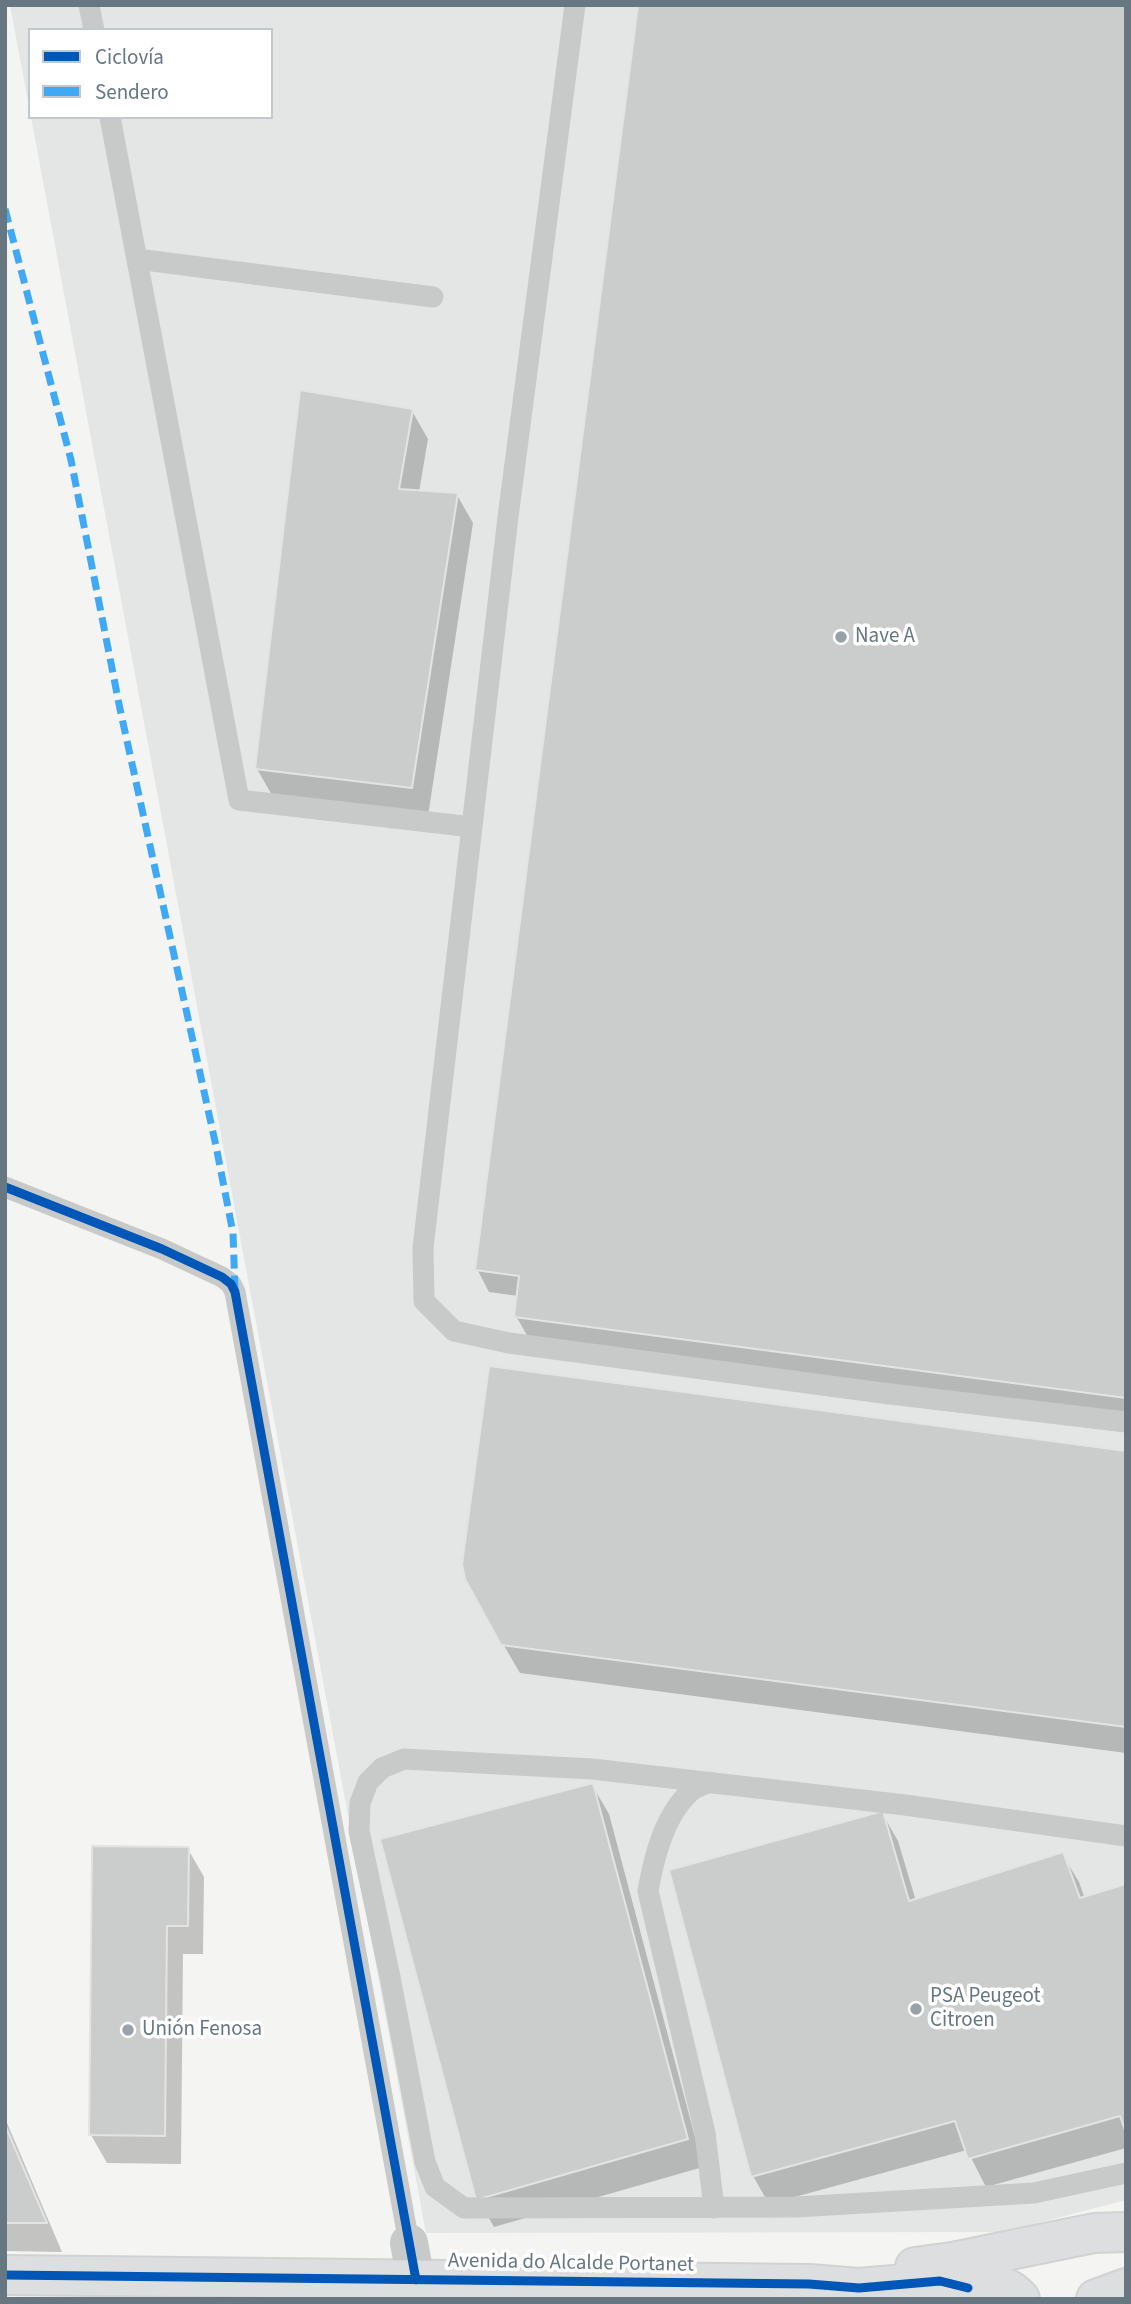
<!DOCTYPE html>
<html>
<head>
<meta charset="utf-8">
<style>
  body { margin:0 }
  #map { position:relative; width:1131px; height:2304px; overflow:hidden; background:#f4f4f3; font-family:"Source Sans 3",sans-serif }
  canvas { display:block }
  .frame { position:absolute; inset:0; border:7px solid #667781; pointer-events:none }
  .legend { position:absolute; left:28px; top:28px; width:245px; height:91px; box-sizing:border-box; background:#fff; border:2px solid #c2c9cd; margin:0; padding:9px 12px; list-style:none; font-size:21px; color:#667781 }
  .legend li { display:flex; align-items:center; gap:14px; height:35px }
  .legend b { width:35px; border:2px solid #c2c9cd }
</style>
</head>
<body>
<div id="map">
<canvas width="1131" height="2304"></canvas>
<div class="frame"></div>
<ul class="legend">
<li><b style="height:9px;background:#0057b8"></b>Ciclovía</li>
<li><b style="height:9px;background:#3fa9f5"></b>Sendero</li>
</ul>
</div>
<script>
const c = document.querySelector('canvas').getContext('2d');
c.lineJoin = 'round';
function fillPath(path, color) { c.fillStyle = color; c.fill(path, 'evenodd'); }
function strokePath(path, color, width, dash) { c.strokeStyle = color; c.lineWidth = width; c.lineCap = dash ? 'butt' : 'round'; c.setLineDash(dash || []); c.stroke(path); }
function drawText(font, color, halo, rows, align = 'center') {
  c.font = font + ' "Source Sans 3",sans-serif'; c.lineWidth = 7; c.setLineDash([]); c.textBaseline = 'middle'; c.strokeStyle = halo; c.fillStyle = color; for (const [text, x, y, turn = 0] of rows) {
    c.save(); c.translate(x, y); c.rotate((+turn || 0) * Math.PI / 180); c.textAlign = isNaN(turn) ? turn : align; if (halo) c.strokeText(text, 0, 0); c.fillText(text, 0, 0); c.restore();
  }
}
fillPath(new Path2D(`
  M10 5H1126V2200L1004 2232 426 2233 31 117H271V30H30V112Z`), '#e4e5e5');
fillPath(new Path2D(`
  M1126 5V1418L529 1339 516 1316 518 1296 489 1292 477 1269Z
  M412 411 428 439 419 492 457 495 473 523 428 816 273 797 257 769Z
  M1126 1453V1753L520 1673 503 1644Z
  M592 1785 609 1814 703 2167 494 2227 478 2199Z
  M882 1813 898 1841 916 1901 1062 1854 1079 1882 1085 1899 1126 1886V2148L986 2187 967 2150 769 2204 753 2176Z
  M188 1849 204 1877 203 1954H183L181 2164 107 2163 91 2135Z
  M5 2118 62 2252 5 2251Z`), '#0003');
const building = new Path2D(`
  M638 5H1126V1398L514 1317 519 1276 475 1270Z
  M300 390 413 409 399 489 458 493 412 788 255 769Z
  M489 1366 1126 1451V1727L501 1645 465 1579 462 1564Z
  M593 1783 688 2139 476 2200 380 1839Z
  M883 1811 909 1901 1063 1852 1080 1898 1126 1884V2133L1120 2116 968 2159 955 2121 751 2177 669 1870Z
  M92 1846 189 1847 188 1926H167L165 2136 89 2135Z
  M5 2125 47 2223H5Z`);
fillPath(building, '#cbcdcd');
strokePath(building, '#e3e3e2', 2);
const primary = new Path2D(`
  M915 2267 952 2262 1094 2233 1126 2232
  M5 2275 809 2284 859 2288 940 2281 968 2288
  M954 2299C972 2279 1002 2279 1020 2299
  M1096 2299 1126 2288`);
strokePath(primary, '#d1d2d2', 42);
strokePath(new Path2D(`
  M89 5 94 30
  M575 5 508 517 423 1248 424 1301 454 1331 509 1343 882 1393 1126 1422
  M110 117 239 800 472 827
  M137 259 433 297
  M5 1187 162 1249 222 1277 231 1284 235 1292 409 2243
  M710 1782C704 1785 695 1787 690 1792 664 1816 654 1857 648 1891L705 2133 714 2208
  M1126 1836 905 1805 592 1769 404 1759 382 1768 368 1782 360 1803 359 1831 390 1977 425 2162 435 2187 464 2208 796 2207 1034 2193 1126 2173`), '#c8caca', 21);
strokePath(new Path2D(`
  M409 2243 416 2280`), '#c8caca', 38);
strokePath(primary, '#dddedf', 38);
strokePath(new Path2D(`
  M5 209 71 460 120 709 216 1146 233 1233 235 1290`), '#3fa9f5', 7, [14, 7]);
strokePath(new Path2D(`
  M5 1187 162 1249 222 1277 231 1284 235 1292 416 2280
  M5 2275 809 2284 859 2288 940 2281 968 2288`), '#0057b8', 9);
for (const [x, y, r, color] of [
  [841,637,7,"#98a3a9"],
  [916,2009,7,"#98a3a9"],
  [128,2030,7,"#98a3a9"]
]) { const dot = new Path2D(); dot.arc(x, y, r, 0, 2 * Math.PI); c.fillStyle = color; c.fill(dot); strokePath(dot, '#fff', 2.5); }
drawText('21px', '#667781', '#fff', [
  ["Nave A",855,637],
  ["PSA Peugeot",930,1997],
  ["Citroen",930,2021],
  ["Unión Fenosa",142,2030]
], 'left');
drawText('21px', '#667781', '#fff', [
  ["Avenida do Alcalde Portanet",571,2264,1]
]);
</script>
</body>
</html>
